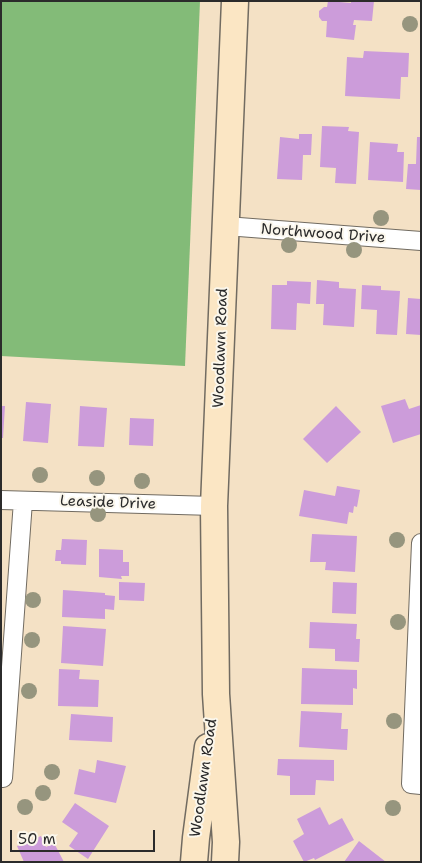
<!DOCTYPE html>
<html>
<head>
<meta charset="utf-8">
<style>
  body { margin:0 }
  #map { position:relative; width:422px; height:863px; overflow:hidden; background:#f4e1c5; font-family:"Shantell Sans",sans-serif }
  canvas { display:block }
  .frame { position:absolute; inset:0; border:2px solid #2b2b2b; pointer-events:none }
  .scale { position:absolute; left:10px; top:830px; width:145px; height:22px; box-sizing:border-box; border:2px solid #2b2b2b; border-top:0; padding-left:6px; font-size:15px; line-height:18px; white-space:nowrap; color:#2b2b2b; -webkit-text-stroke:4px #fbf7ec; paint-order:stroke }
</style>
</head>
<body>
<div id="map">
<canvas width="422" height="863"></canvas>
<div class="frame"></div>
<div class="scale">50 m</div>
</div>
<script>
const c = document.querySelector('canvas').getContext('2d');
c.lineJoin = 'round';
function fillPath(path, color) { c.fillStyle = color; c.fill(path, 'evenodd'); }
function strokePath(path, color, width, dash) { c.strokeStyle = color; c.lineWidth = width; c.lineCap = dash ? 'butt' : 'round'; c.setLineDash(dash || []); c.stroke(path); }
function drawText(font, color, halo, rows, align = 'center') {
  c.font = font + ' "Shantell Sans",sans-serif'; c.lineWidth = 4; c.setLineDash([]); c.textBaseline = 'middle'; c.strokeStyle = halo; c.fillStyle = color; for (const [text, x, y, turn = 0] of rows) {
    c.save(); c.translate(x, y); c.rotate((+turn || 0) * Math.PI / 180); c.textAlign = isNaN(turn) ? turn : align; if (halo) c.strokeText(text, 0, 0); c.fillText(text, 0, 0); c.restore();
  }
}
fillPath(new Path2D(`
  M1 1H200L185 366 1 356Z`), '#83bb78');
fillPath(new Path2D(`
  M328 1 351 3V1H374L372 21 354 20 353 25H356L354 40 326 37 327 21H322L319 17V11L324 7H327Z
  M364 51 409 53 408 77H401L400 99 345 96 347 57 363 58Z
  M322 126 349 127 348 131 359 132 356 184 335 183 336 168 320 167Z
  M299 134H312L311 155H303L302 180 277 179 280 137 299 139Z
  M417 137H421V190L406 189 408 164H416Z
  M370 142 398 144 397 152H404L403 182 368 180Z
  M317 280 339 282V288L356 289 354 327 323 325 324 304H316Z
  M287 281 311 282 310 304 297 303 296 330 271 329 272 285H287Z
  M362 285 381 286V290L400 291 397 335 376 334 377 310 361 309Z
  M408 298 421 299V335L406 334Z
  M405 399 409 409 421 405V434L393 443 381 406Z
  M26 402 51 404 48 443 23 441Z
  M1 406H5L3 438H1Z
  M80 406 107 408 104 447 78 446Z
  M336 406 361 432 327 463 303 439Z
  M130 418 154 419 153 446 129 445Z
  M337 486 360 490 357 507 354 506 353 513 349 512 347 524 299 516 304 490 335 496Z
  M312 534 357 536 355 572 325 570 326 562H310Z
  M62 539 87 540 86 565 61 564V561H55L56 550H61Z
  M99 549 123 550V562H129V576H121L122 579 99 577Z
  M119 582 145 583 144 601 119 600Z
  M333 582 357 583 356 614 332 613Z
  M63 590 105 593V595L115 596 114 610 105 609V619L62 617Z
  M310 622 357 624 356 639H360L359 662 335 661V649L309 648Z
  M63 626 106 629 103 666 61 663Z
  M302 668 357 670V689L353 688V705L301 704Z
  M59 669 80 670 79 679 99 680 98 707 58 706Z
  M301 711 342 713 341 729H348L347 750 299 747Z
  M71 714 113 717 112 742 69 740Z
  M278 759 334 760V781L316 780 315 795H290V776L277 775Z
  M97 760 126 766 116 803 74 794 79 769 95 773Z
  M75 803 109 826 88 859 69 846 78 833 62 822Z
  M320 807 329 825 342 818 354 840 315 860 314 858 304 862 293 841 304 834 297 819Z
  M41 836 46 847 54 843 64 862H24L17 846Z
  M359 841 386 862H344Z`), '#cc9cda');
const street = new Path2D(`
  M226 226 421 241
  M1 500 214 506
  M421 543 411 784 421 785
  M3 778 23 501`);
const secondary = new Path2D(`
  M194 862 196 838 208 747
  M225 862 226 842 216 694 214 506 235 1`);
strokePath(street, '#716b61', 20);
strokePath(secondary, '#716b61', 29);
strokePath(street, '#fff', 18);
strokePath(secondary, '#fbe6c4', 26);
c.fillStyle = '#96957e';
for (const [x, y] of [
  [410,24],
  [381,218],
  [289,245],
  [354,250],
  [40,475],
  [97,478],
  [142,481],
  [98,514],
  [397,540],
  [33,600],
  [398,622],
  [32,640],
  [29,691],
  [394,721],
  [52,772],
  [43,793],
  [25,807],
  [393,808]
]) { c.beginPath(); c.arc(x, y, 8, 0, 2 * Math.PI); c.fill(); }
drawText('15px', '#2b2b2b', '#fbf7ec', [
  ["Northwood Drive",323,234,4],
  ["Woodlawn Road",221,348,-88],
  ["Leaside Drive",108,503,2],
  ["Woodlawn Road",204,778,-82]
]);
</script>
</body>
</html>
